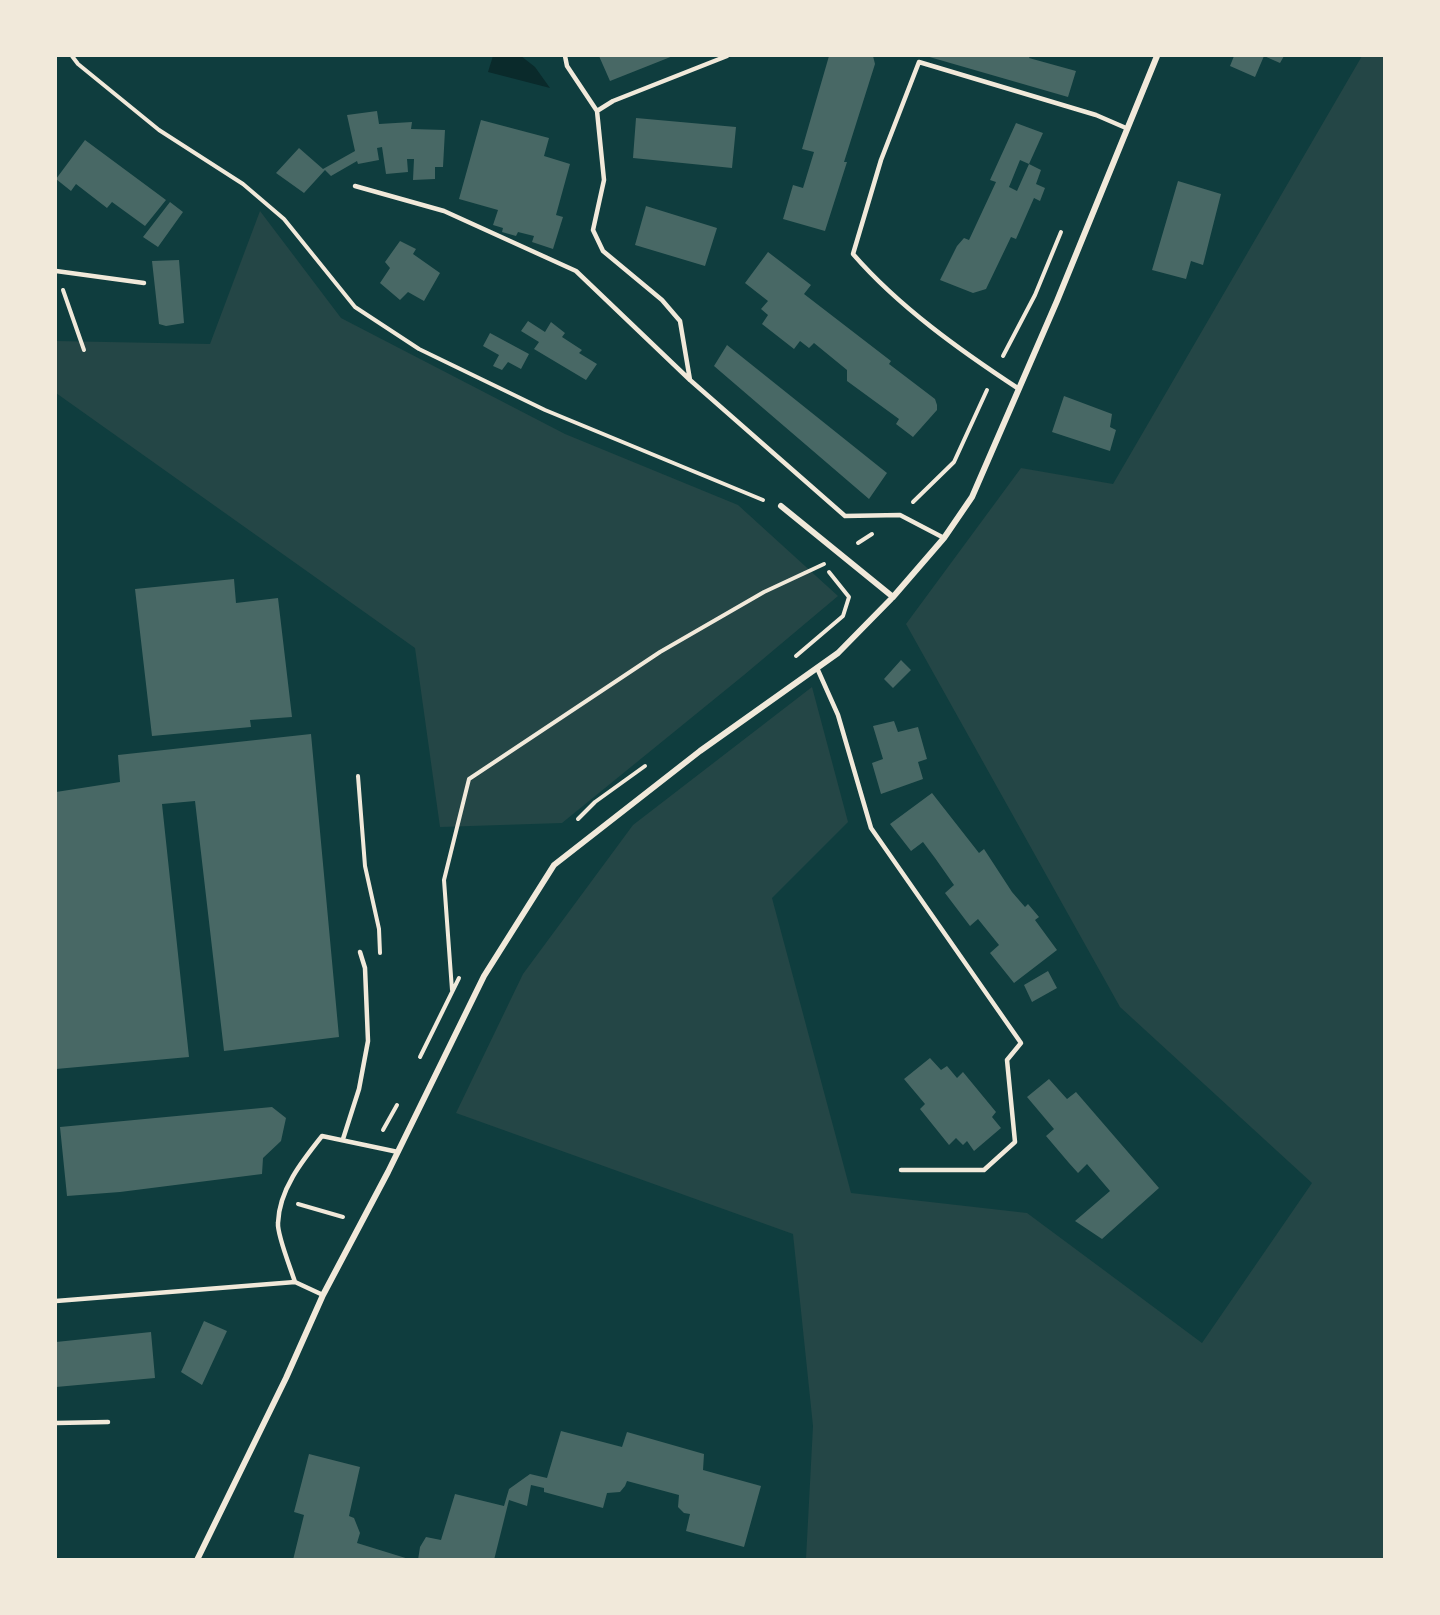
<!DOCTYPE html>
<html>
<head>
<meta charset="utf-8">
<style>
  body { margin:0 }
  #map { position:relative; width:1440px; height:1615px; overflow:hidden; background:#0f3d3e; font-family:Barlow,sans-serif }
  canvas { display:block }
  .frame { position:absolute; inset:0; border:57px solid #f1e9da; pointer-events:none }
</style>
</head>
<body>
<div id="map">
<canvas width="1440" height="1615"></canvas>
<div class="frame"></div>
</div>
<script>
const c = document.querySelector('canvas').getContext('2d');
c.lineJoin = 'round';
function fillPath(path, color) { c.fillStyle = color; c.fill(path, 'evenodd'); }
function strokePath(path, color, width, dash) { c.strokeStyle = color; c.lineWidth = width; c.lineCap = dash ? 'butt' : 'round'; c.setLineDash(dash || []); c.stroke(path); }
fillPath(new Path2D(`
  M1362 56H1384V1559H806L813 1426 793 1234 456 1113 523 974 633 825 812 687 848 822 772 898 851 1193 1027 1213 1202 1343 1312 1183 1120 1007 906 624 1021 468 1113 484Z
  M260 211 341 318 565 434 738 505 838 596 744 675 562 823 440 827 415 648 56 393V341L210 344Z`), '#244646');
fillPath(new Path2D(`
  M493 56H521L535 67 550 88 488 72Z`), '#0a2a2b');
fillPath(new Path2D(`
  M599 56H673L610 81Z
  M829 56H873L875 64 844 162H847L825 231 783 219 793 185 803 188 814 152 802 149Z
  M926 56H1030L1029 58 1076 71 1068 97Z
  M1234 56H1284L1280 63 1264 56 1255 77 1230 66Z
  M377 111 379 124 412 122 411 129 445 130 443 167H435V179L413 180 414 159H407L408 172 386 174 382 147 377 148 379 160 358 164 357 161 331 176 325 170 304 193 276 173 299 148 323 169 355 151 347 115Z
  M636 118 736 127 732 168 633 158Z
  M481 120 549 138 544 156 570 164 556 215 563 217 553 249 532 242 534 236 518 232 516 236 502 232 503 228 493 225 498 210 459 199Z
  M1016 123 1043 133 1029 164 1020 160 1009 187 1017 191 1029 164 1041 170 1036 184 1045 188 1040 201 1034 198 1016 239 1011 237 986 289 973 293 940 280 957 246 964 238 969 240 996 182 990 180Z
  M85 140 166 200 145 226 112 202 107 208 76 184 71 191 56 179Z
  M1178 181 1221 194 1203 265 1191 261 1186 279 1152 270Z
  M170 202 183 212 158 247 143 237Z
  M646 206 717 228 705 266 635 245Z
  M400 241 416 249 413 254 440 273 424 301 408 292 400 300 380 283 390 268 385 262Z
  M768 252 811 285 804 294 891 361 889 364 935 399 937 405V410L913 437 896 424 899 419 847 381V370L814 343 809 348 800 341 794 349 762 324 768 315 761 309 768 301 745 283Z
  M179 260 184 323 166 326 159 324 152 261Z
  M528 321 545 332 551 322 565 333 562 337 582 350 579 353 597 364 586 380 534 349 539 342 521 331Z
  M490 333 529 354 521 369 508 362 502 370 493 366 499 355 483 346Z
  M727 345 887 473 869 499 714 366Z
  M1064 396 1112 414 1110 427 1116 430 1110 451 1052 432Z
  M234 579 236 603 278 598 292 717 250 720 251 727 152 736 135 589Z
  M901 660 911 670 893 688 884 679Z
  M894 721 898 732 918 727 927 759 918 762 923 779 881 794 872 763 883 759 873 726Z
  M311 734 339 1037 224 1051 195 801 162 804 189 1057 56 1069V792L120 782 118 755Z
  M932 793 979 853 984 849 1012 892 1025 907 1028 904 1039 917 1035 920 1057 950 1014 983 990 953 999 945 978 919 970 926 945 893 954 885 935 858 923 842 911 851 890 824Z
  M1048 971 1057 988 1032 1002 1024 985Z
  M930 1058 941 1070 947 1066 957 1078 963 1072 996 1112 992 1117 1001 1128 974 1151 967 1141 963 1145 956 1138 949 1145 920 1109 925 1104 904 1079Z
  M1049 1079 1067 1099 1076 1092 1159 1188 1102 1239 1075 1221 1110 1191 1087 1164 1078 1173 1069 1163 1046 1136 1054 1129 1027 1097Z
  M272 1107 286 1118 281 1141 263 1158 262 1174 120 1192 67 1196 60 1127Z
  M204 1321 227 1331 202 1385 181 1372Z
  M151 1332 155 1378 56 1387V1342Z
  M561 1431 622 1447 627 1432 704 1454 703 1470 761 1486 744 1547 686 1531 690 1514 684 1513 678 1507 679 1495 627 1481 625 1486 620 1492 607 1493 603 1508 544 1492V1488L531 1485 527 1506 509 1500 494 1560H418L420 1547 426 1537 441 1540 455 1494 504 1506 509 1489 530 1474 547 1478Z
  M309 1454 360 1467 349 1516 354 1518 360 1533 357 1543 412 1560H293L304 1515 294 1512Z`), '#486865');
strokePath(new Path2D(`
  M72 56 78 64 159 130 243 184 284 219 355 307 419 349 545 410 763 500
  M63 290 84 350
  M1003 356 1035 295 1061 232
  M913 502 954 462 987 390
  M858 543 872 534
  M796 656 843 616 849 597 829 572
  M358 776 365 866 379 929 380 953
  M578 819 595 802 645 766
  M452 990 444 880 469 779 660 652 764 592 824 564
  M420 1057 459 978
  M383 1130 397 1105
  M298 1204 343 1217`), '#f1e9da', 4);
strokePath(new Path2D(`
  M565 56 567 66 597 111 604 180 593 230 603 251 662 300 680 321 690 380
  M597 111 613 101 727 56
  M355 186 444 211 576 271 690 380 845 516 900 515 944 538
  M56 271 144 283
  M1019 389C961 351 899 307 853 254L881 160 919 62 1096 115 1126 128
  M817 668 838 715 871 828 1021 1043 1007 1060 1015 1142 984 1170H901
  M343 1139 359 1089 368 1041 365 968 360 952
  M295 1282C291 1269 277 1235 278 1223 279 1190 302 1161 322 1136L398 1152
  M56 1301 295 1282 323 1295
  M56 1423 108 1422`), '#f1e9da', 4.5);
strokePath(new Path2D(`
  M781 506 893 597
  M197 1560 286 1378 323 1295 388 1172 484 976 554 865 700 751 838 653 893 597 944 538 972 497 1057 301 1157 56`), '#f1e9da', 6);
</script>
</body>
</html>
